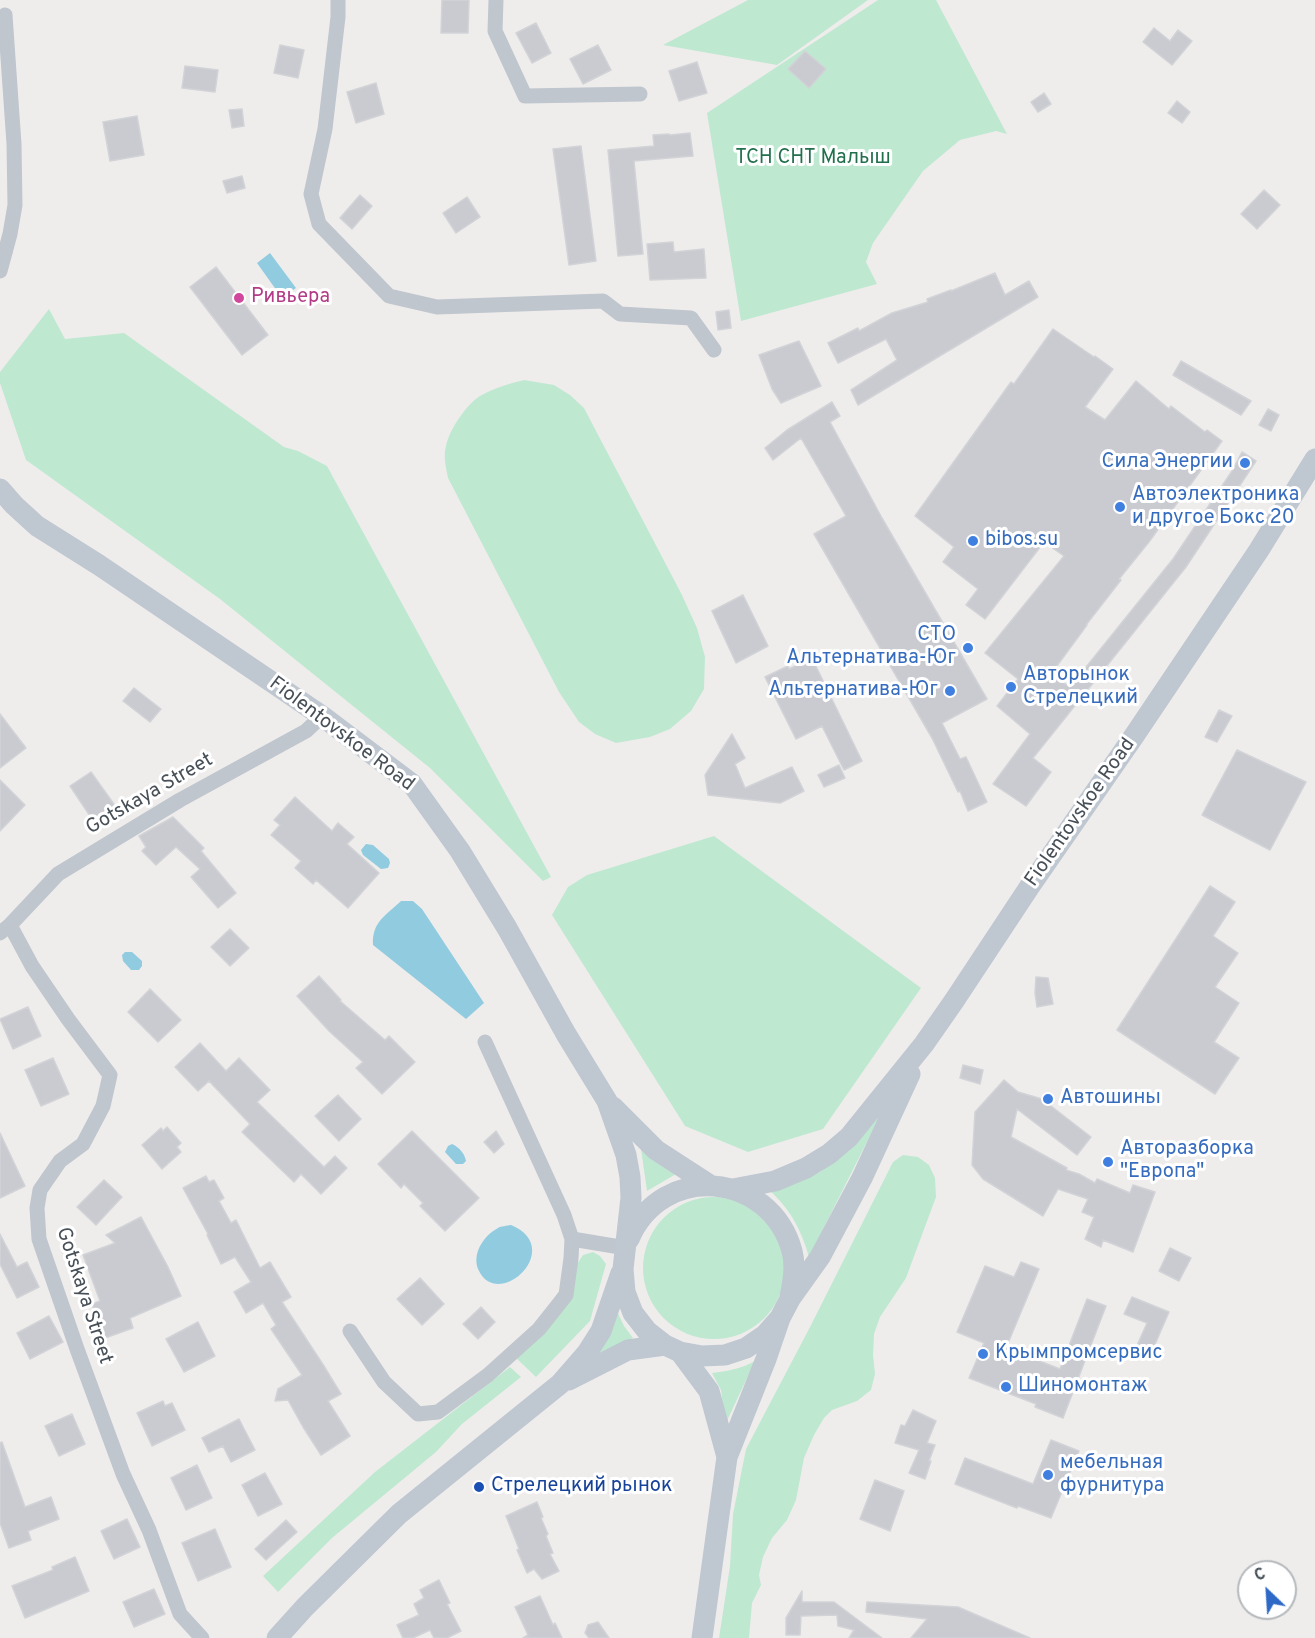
<!DOCTYPE html>
<html>
<head>
<meta charset="utf-8">
<style>
  body { margin:0 }
  #map { position:relative; width:1315px; height:1638px; overflow:hidden; background:#efedec; font-family:Overpass,sans-serif }
  canvas { display:block }
  .north { position:absolute; left:1237px; top:1560px; width:60px; height:60px; box-sizing:border-box; background:#fff; border:2px solid #b5b9bc; border-radius:50%; rotate:335deg; font-size:16px; font-weight:700; line-height:24px; text-align:center; color:#474f57 }
  .north::after { content:''; display:block; margin:auto; width:21px; height:27px; background:#2e69c7; clip-path:polygon(50% 0,100% 100%,50% 72%,0 100%) }
</style>
</head>
<body>
<div id="map">
<canvas width="1315" height="1638"></canvas>
<div class="north">С</div>
</div>
<script>
const c = document.querySelector('canvas').getContext('2d');
c.lineJoin = 'round';
function fillPath(path, color) { c.fillStyle = color; c.fill(path, 'evenodd'); }
function strokePath(path, color, width, dash) { c.strokeStyle = color; c.lineWidth = width; c.lineCap = dash ? 'butt' : 'round'; c.setLineDash(dash || []); c.stroke(path); }
function drawText(font, color, halo, rows, align = 'center') {
  c.font = font + ' Overpass,sans-serif'; c.lineWidth = 6; c.setLineDash([]); c.textBaseline = 'middle'; c.strokeStyle = halo; c.fillStyle = color; for (const [text, x, y, turn = 0] of rows) {
    c.save(); c.translate(x, y); c.rotate((+turn || 0) * Math.PI / 180); c.textAlign = isNaN(turn) ? turn : align; if (halo) c.strokeText(text, 0, 0); c.fillText(text, 0, 0); c.restore();
  }
}
fillPath(new Path2D(`
  M748 0H868L777 65 663 45Z
  M878 0H936L1007 134 996 131 960 140 923 171 873 243 866 262 877 284 741 321 707 113Z
  M49 309 65 339 124 333 284 447 298 451 327 466 551 877 543 881 430 768 220 599 26 460 0 383V372Z
  M524 380 554 385 570 395 584 408 682 595 697 628 705 657 704 689 691 711 670 729 650 737 616 743 595 734 579 722 559 692 448 478C446 467 443 457 446 446 449 430 466 405 480 396 494 388 508 384 524 380Z
  M714 836 921 988 823 1129 748 1152 685 1126 552 915 568 887 587 875Z
  M888 1100 809 1257C801 1229 790 1209 769 1190L803 1180 820 1172 838 1156Z
  M641 1149 676 1174 647 1191Z
  M903 1155 918 1157 929 1165 935 1178 936 1197 906 1278 880 1317 874 1334 873 1355 875 1374 871 1390 857 1401 832 1410 824 1418 814 1435 804 1458 796 1500 787 1520 772 1538 763 1557 759 1575 761 1585 752 1603 749 1638H719L730 1566 733 1514 746 1449 810 1327 893 1162Z
  M643 1268a71 71 0 1 1 142 0a71 71 0 1 1-142 0Z
  M593 1252 600 1256 606 1264 590 1321 536 1377 515 1357 583 1255Z
  M617 1311 624 1326 633 1338 594 1358Z
  M755 1361 725 1425 721 1390 712 1373C727 1371 741 1369 755 1361Z
  M510 1367 521 1377 462 1424 436 1452 332 1538 278 1592 263 1576 375 1472Z`), '#bfe8d1');
fillPath(new Path2D(`
  M270 253 296 288 282 298 257 263Z
  M366 844 373 845 389 859 390 863 388 868 381 869 363 855 361 850Z
  M401 901H413L422 909 484 1003 466 1019 373 945C372 922 385 916 401 901Z
  M125 952H132L142 961V966L139 970H131L123 961 122 955Z
  M452 1144C459 1147 465 1154 466 1161L463 1164H456L445 1152 448 1146Z
  M511 1225C566 1248 499 1311 479 1271 471 1255 483 1236 498 1228 501 1226 507 1226 511 1225Z`), '#91cbe0');
const building = new Path2D(`
  M442 0H469L468 33H441Z
  M536 23 551 53 532 63 516 33Z
  M1154 28 1170 41 1178 30 1192 41 1172 65 1143 42Z
  M280 45 304 50 298 78 274 73Z
  M598 45 611 70 583 84 570 59Z
  M805 51 826 69 809 88 788 69Z
  M697 62 707 93 679 101 669 71Z
  M185 66 218 70 215 92 182 88Z
  M376 83 384 114 356 123 347 92Z
  M1044 93 1051 104 1038 112 1031 102Z
  M1177 101 1190 112 1182 123 1168 113Z
  M242 109 244 126 232 128 229 110Z
  M137 116 144 155 110 161 103 122Z
  M690 133 693 156 634 161 643 254 618 256 608 150 654 146 653 135 669 134 670 135Z
  M581 146 596 261 569 265 553 149Z
  M242 176 245 188 227 193 223 181Z
  M1264 190 1280 205 1257 229 1241 214Z
  M360 195 372 206 352 229 340 218Z
  M467 197 480 217 456 233 443 213Z
  M673 242 674 252 704 249 706 278 650 280 647 244Z
  M216 267 268 335 242 355 190 287Z
  M995 273 1005 295 1029 281 1038 297 858 405 851 390 897 360 886 339 838 363 828 343 858 328 859 331 892 313 928 302 927 299 951 290V291Z
  M729 310 731 328 718 330 716 312Z
  M1053 329 1094 357 1095 356 1113 369 1085 407 1105 420 1136 381 1169 409 1171 406 1205 432 1207 430 1222 441 1149 542 1119 579 1121 580 1086 625H1087L1051 674 1070 687 1173 559 1232 471 1242 452 1256 461 1186 567 1033 758 1051 772 1026 806 993 784 1030 734 997 706 1018 679 985 653 1064 556 1044 542 985 619 966 605 978 589 943 562 954 547 915 516 1011 382 1014 384Z
  M799 341 821 386 781 403 772 389 759 355Z
  M1181 361 1251 401 1241 415 1173 375Z
  M832 402 840 416 830 422 882 518 987 699 942 723 960 759 966 757 987 802 968 811 960 791 958 792 932 738 814 534 846 516 801 438 773 460 765 448 787 430Z
  M1268 409 1279 415 1271 431 1259 425Z
  M743 595 768 646 736 663 712 611Z
  M812 658 862 761 844 770 822 726 796 739 765 677 788 666 789 669Z
  M134 688 161 709 150 722 123 701Z
  M1219 710 1232 716 1217 742 1205 737Z
  M0 714 26 748 0 768Z
  M732 734 745 758 735 764 745 788 792 767 804 791 780 803 708 795 705 775Z
  M1237 750 1306 782 1270 850 1202 815Z
  M839 765 845 778 824 787 818 775Z
  M91 772 116 807 94 822 70 786Z
  M0 780 25 805 0 831Z
  M295 797 332 831 338 823 354 837 347 844 379 873 348 908 316 880 313 884 295 868 301 861 271 835 280 825 274 820Z
  M173 817 204 848 201 851 236 893 218 908 191 877 200 869 176 847 156 865 142 851 146 847 139 836Z
  M1210 886 1235 902 1213 936 1238 953 1215 987 1239 1003 1214 1042 1239 1058 1215 1094 1117 1030Z
  M230 929 249 948 230 966 211 947Z
  M319 976 341 1000 340 1001 385 1040 389 1036 415 1062 382 1094 356 1068 363 1062 329 1031 297 996Z
  M1036 977 1048 978 1053 1004 1037 1007 1035 993Z
  M150 989 181 1020 158 1042 128 1012Z
  M28 1007 41 1036 13 1049 0 1019Z
  M200 1043 226 1071 239 1058 270 1090 257 1102 324 1167 335 1156 347 1168 321 1194 301 1174 294 1182 242 1132 250 1124 209 1081 198 1091 175 1067Z
  M53 1058 69 1094 41 1106 25 1070Z
  M963 1065 983 1070 980 1084 960 1078Z
  M1004 1080 1018 1092 1042 1099 1091 1137 1077 1155 1017 1109 1011 1137 1067 1168 1066 1170 1079 1174 1095 1183 1097 1179 1130 1193 1133 1185 1155 1192 1133 1252 1103 1240 1101 1247 1085 1239 1094 1217 1082 1212 1088 1199 1058 1189 1043 1216 983 1179 972 1165 975 1112Z
  M338 1095 361 1119 339 1141 315 1116Z
  M167 1127 181 1143 177 1147 181 1152 162 1169 142 1145 161 1128 163 1131Z
  M412 1131 479 1198 445 1231 420 1206 423 1203 404 1184 401 1188 378 1164Z
  M496 1131 504 1144 494 1153 484 1142Z
  M0 1133 25 1186 0 1198Z
  M206 1176 209 1182 214 1180 224 1198 219 1201 231 1223 236 1220 260 1268 270 1262 291 1297 282 1302 324 1366 341 1394 328 1401 350 1436 321 1455 303 1427 288 1400 275 1401 278 1389 302 1375 271 1329 276 1325 263 1303 246 1313 234 1292 251 1282 235 1257 221 1264 207 1235 208 1234 183 1188Z
  M104 1180 122 1197 96 1225 77 1207Z
  M141 1217 168 1267 181 1296 130 1318 133 1328 105 1338 92 1304 100 1301 83 1255 115 1243 106 1235Z
  M0 1234 17 1267 27 1262 39 1287 17 1298 0 1264Z
  M1170 1248 1191 1258 1179 1281 1159 1271Z
  M1021 1262 1039 1269 1006 1348 1060 1369 1087 1299 1106 1306 1063 1418 1035 1407 1036 1404 969 1378 984 1343 957 1332 985 1266 1014 1277Z
  M420 1278 444 1304 422 1325 397 1299Z
  M1132 1297 1169 1312 1150 1356 1135 1350 1147 1323 1124 1314Z
  M481 1307 495 1322 478 1339 463 1324Z
  M49 1316 63 1342 30 1359 17 1333Z
  M198 1322 215 1356 184 1372 166 1339Z
  M163 1401 165 1406 172 1403 185 1430 152 1446 137 1413Z
  M913 1410 936 1421 927 1443 935 1445 929 1461H931L925 1479 909 1473 919 1450 895 1443 901 1425 905 1426Z
  M72 1414 85 1444 59 1456 45 1426Z
  M239 1419 255 1450 231 1462 223 1446 209 1452 202 1438Z
  M1051 1440 1079 1451 1051 1518 1018 1506 1017 1508 955 1484 965 1458 1033 1484Z
  M2 1442 25 1507 51 1497 59 1519 28 1531 31 1540 9 1548 0 1523V1443Z
  M197 1465 212 1498 186 1510 171 1478Z
  M265 1473 282 1504 258 1516 242 1485Z
  M875 1480 904 1491 890 1531 860 1519Z
  M537 1502 543 1517 541 1518 548 1534 546 1536 553 1553 550 1554 559 1571 542 1579 534 1569 527 1573 517 1550 519 1549 506 1516Z
  M127 1519 140 1547 114 1559 101 1531Z
  M286 1520 297 1532 266 1560 255 1549Z
  M215 1529 231 1567 198 1581 182 1543Z
  M75 1557 89 1591 25 1618 12 1586 53 1570 52 1567Z
  M439 1580 450 1603 447 1604 461 1631 447 1638H434L430 1630 413 1638H403L397 1625 419 1615 414 1604 424 1598 420 1590Z
  M154 1589 165 1614 134 1627 123 1602Z
  M802 1591V1602H834L882 1638H849L854 1630 838 1626 837 1615 801 1616 800 1635H786V1618Z
  M540 1596 553 1625 555 1623 562 1638H523L528 1635 515 1607Z
  M867 1602 958 1607 1030 1638H911L927 1619 866 1612Z
  M598 1622 609 1638H589L585 1633 588 1625Z`);
fillPath(building, '#cacbd1');
strokePath(building, '#d1d3d7', 1.5);
strokePath(new Path2D(`
  M338 0V17L325 129 311 194 319 224 389 296 437 307 603 301 620 314 691 318 714 350
  M496 0 495 31 525 96 640 94
  M0 271 10 234 15 205 14 144 5 15
  M10 925 32 966 68 1019 110 1075 103 1106 83 1144 60 1161 40 1190 37 1208 39 1239 77 1349 123 1474 149 1530 180 1614 202 1638
  M0 933 10 925 58 874 180 800 306 731 322 716
  M572 1239 626 1248
  M350 1331 384 1382 418 1414 438 1412 488 1375 539 1329 566 1295 571 1258 572 1239 564 1215 485 1042`), '#bfc6cd', 15);
strokePath(new Path2D(`
  M0 489 14 505 37 526 99 565 322 716 412 784 460 851 507 928 566 1034 607 1101 626 1155 630 1177 631 1198 623 1269 625 1292 633 1313 647 1331 665 1345 680 1352 702 1356 725 1355 746 1348 765 1335 780 1318
  M613 1107 656 1150 710 1185
  M733 1189 775 1181 806 1168 829 1154 849 1137 924 1044 954 1001 1030 886 1134 736 1259 550 1315 459
  M629 1239C662 1162 770 1171 792 1251 796 1266 793 1282 790 1297
  M680 1352 709 1391 727 1457
  M569 1380 628 1350 665 1345
  M277 1638 305 1607 399 1514 560 1384 587 1353 601 1331 621 1273
  M702 1638 727 1457 766 1359 780 1318 790 1299 820 1257 862 1178 910 1074`), '#bfc7d1', 21);
for (const [x, y, r, color] of [
  [239,298,6,"#d1479c"],
  [1245,463,6,"#3f7fe0"],
  [1120,507,6,"#3f7fe0"],
  [973,541,6,"#3f7fe0"],
  [968,648,6,"#3f7fe0"],
  [1011,687,6,"#3f7fe0"],
  [950,691,6,"#3f7fe0"],
  [1048,1099,6,"#3f7fe0"],
  [1108,1162,6,"#3f7fe0"],
  [983,1354,6,"#3f7fe0"],
  [1006,1387,6,"#3f7fe0"],
  [1048,1475,6,"#3f7fe0"],
  [479,1487,6,"#1a4fb4"]
]) { const dot = new Path2D(); dot.arc(x, y, r, 0, 2 * Math.PI); c.fillStyle = color; c.fill(dot); strokePath(dot, '#fff', 2); }
drawText('20px', '#216f4c', '#fff', [
  ["ТСН СНТ Малыш",813,159]
]);
drawText('20px', '#b23c85', '#fff', [
  ["Ривьера",251,298]
], 'left');
drawText('20px', '#366cbe', '#fff', [
  ["Сила Энергии",1233,463,"right"],
  ["Автоэлектроника",1132,496],
  ["и другое Бокс 20",1132,519],
  ["bibos.su",985,541],
  ["СТО",956,636,"right"],
  ["Альтернатива-Юг",956,659,"right"],
  ["Авторынок",1023,676],
  ["Стрелецкий",1023,699],
  ["Альтернатива-Юг",938,691,"right"],
  ["Автошины",1060,1099],
  ["Авторазборка",1120,1150],
  ["\"Европа\"",1120,1173],
  ["Крымпромсервис",995,1354],
  ["Шиномонтаж",1018,1387],
  ["мебельная",1060,1464],
  ["фурнитура",1060,1487]
], 'left');
drawText('20px', '#474f57', '#fff', [
  ["Fiolentovskoe Road",341,735,37],
  ["Gotskaya Street",150,795,-30],
  ["Fiolentovskoe Road",1081,813,-55],
  ["Gotskaya Street",83,1296,72]
]);
drawText('20px', '#164399', '#fff', [
  ["Стрелецкий рынок",491,1487]
], 'left');
</script>
</body>
</html>
